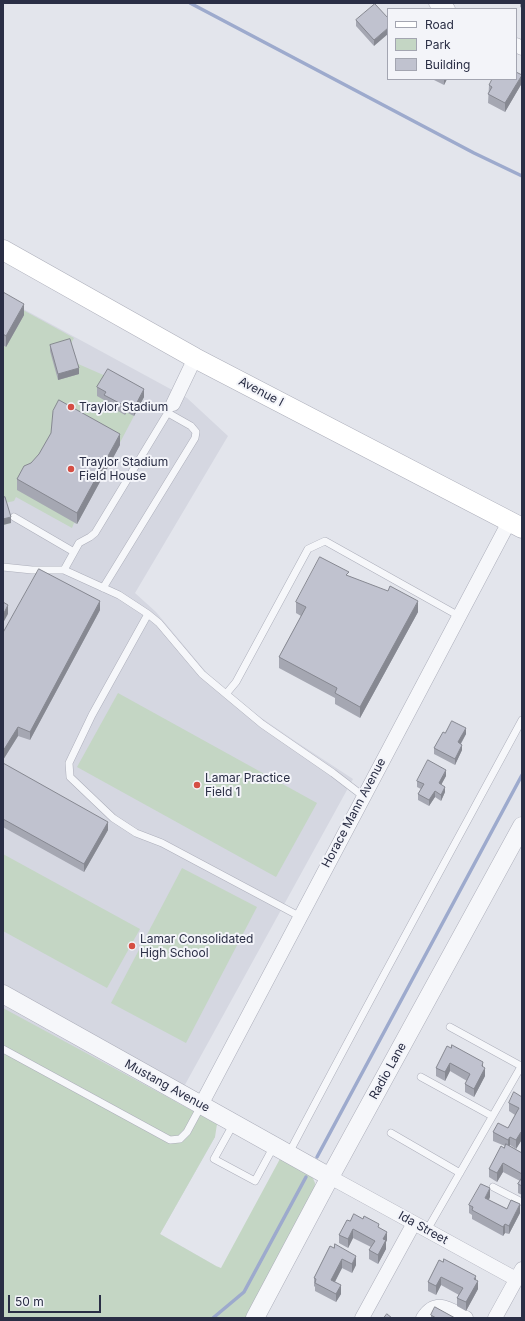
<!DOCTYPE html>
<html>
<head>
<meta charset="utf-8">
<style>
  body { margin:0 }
  #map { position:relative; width:525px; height:1321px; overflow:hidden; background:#e3e5ec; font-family:Inter,sans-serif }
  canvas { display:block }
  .frame { position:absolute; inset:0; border:4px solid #2a2e45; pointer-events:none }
  .legend { position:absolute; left:387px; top:8px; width:130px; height:72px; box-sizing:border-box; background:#f3f4f9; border:1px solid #a3a5b1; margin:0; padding:5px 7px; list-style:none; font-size:12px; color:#2a2e45 }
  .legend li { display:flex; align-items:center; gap:8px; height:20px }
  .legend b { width:20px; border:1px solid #a3a5b1 }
  .scale { position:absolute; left:8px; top:1295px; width:93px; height:18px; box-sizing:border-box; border:2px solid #2a2e45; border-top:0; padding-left:5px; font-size:12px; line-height:14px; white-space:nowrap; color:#2a2e45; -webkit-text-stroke:3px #f3f4f9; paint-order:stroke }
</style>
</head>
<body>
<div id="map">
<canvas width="525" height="1321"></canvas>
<div class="frame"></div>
<ul class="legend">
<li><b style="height:5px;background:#fff"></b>Road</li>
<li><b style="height:11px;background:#c4d6c4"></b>Park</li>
<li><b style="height:11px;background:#c0c2cf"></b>Building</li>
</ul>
<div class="scale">50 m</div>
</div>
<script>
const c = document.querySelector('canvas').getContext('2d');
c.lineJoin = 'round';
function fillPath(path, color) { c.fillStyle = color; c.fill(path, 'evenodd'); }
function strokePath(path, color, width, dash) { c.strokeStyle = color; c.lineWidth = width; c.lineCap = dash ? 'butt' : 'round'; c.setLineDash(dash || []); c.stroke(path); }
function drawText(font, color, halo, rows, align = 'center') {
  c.font = font + ' Inter,sans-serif'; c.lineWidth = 4; c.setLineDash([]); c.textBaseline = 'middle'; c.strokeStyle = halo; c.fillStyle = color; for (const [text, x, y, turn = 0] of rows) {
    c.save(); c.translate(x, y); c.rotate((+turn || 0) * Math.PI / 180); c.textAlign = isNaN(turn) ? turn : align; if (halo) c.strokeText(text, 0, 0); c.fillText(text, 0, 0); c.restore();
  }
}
fillPath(new Path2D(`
  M3 298 187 398 228 436 135 593 156 612 212 679 247 708 295 741 353 779 170 1112 215 1137 160 1234 216 1266 3 1318Z`), '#d5d7e1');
fillPath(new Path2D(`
  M3 299 74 338 70 345 76 363 108 377 144 397 77 524 74 523 72 528 16 497 14 501 5 503 11 523 3 525Z
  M118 693 317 803 276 877 77 767Z
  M3 854 140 929 107 988 3 931Z
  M182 868 257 907 186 1043 111 1003Z
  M3 1008 217 1124 215 1137 160 1234 216 1266 221 1268 281 1157 311 1174 315 1183 314 1195 248 1318H3Z`), '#c4d6c4');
strokePath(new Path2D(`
  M190 3 474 153 522 176
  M317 1157 522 775
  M213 1318 244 1292 306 1177`), '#9daacd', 3.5);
const service = new Path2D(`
  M14 517 74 552
  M3 567 32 570H64L119 595 148 614 159 623 202 674 262 724 333 773 363 796
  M64 570 79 543 90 537 95 533 170 409
  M103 588 195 438 196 432 191 426 168 413
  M148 614 92 715 69 763 70 777 113 818 136 833 162 843 299 916
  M226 694 236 682 308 549 325 541 459 616
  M450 1027 521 1066
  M3 1049 170 1140 180 1139 187 1132 201 1106
  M421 1077 492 1116
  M234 1123 214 1159 255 1181 274 1146
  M391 1133 460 1173
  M289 1153C365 1008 444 864 522 720
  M493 1187 522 1202
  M427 1230 522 1065`);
const minor = new Path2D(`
  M436 3 448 9
  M516 45 522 48
  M173 404 195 358
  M201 1105 509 522
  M330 1177 516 1279
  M362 1318 414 1223
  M423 1318C436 1298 449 1309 466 1318
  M495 1318 522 1269`);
const tertiary = new Path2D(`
  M3 994 330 1177
  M255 1318 330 1177 522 826`);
const secondary = new Path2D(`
  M3 250 195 358 522 528`);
strokePath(service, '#acaeba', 8);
strokePath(minor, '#acaeba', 15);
strokePath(tertiary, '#acaeba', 19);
strokePath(secondary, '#acaeba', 21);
strokePath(service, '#f6f7fa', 7);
strokePath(minor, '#f6f7fa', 14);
strokePath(tertiary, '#f6f7fa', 18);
strokePath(secondary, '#fff', 20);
fillPath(new Path2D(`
  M520 3H522V8L520 7Z
  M375 4 374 46 356 26V20Z
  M388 49V59H387V50Z
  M432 79H447L444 85Z
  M522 83 505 112 488 103 489 85Z
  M3 292 24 315 6 347 3 345Z
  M50 345 79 374 58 380 50 351Z
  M97 387 144 397 134 416 126 412 125 415 104 403V400L97 396Z
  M120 445 77 524 17 490V479Z
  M349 576 418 612 360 718 335 704V698L279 668V657L301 616 296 613V602Z
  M100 610 30 740 18 736 3 760V633Z
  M445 733 466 734 461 744 462 750 455 765 434 754V748Z
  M3 763 108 830 84 872 3 827Z
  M446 776 441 784 445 792 441 801 435 797 429 806 418 800V794L421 789 417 787V781Z
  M451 1048 483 1067 485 1076 474 1097 465 1092V1084L467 1081 450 1071 445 1081 436 1076V1068Z
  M522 1097V1141H521L516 1149 510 1145V1146L522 1153V1195L518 1193V1184L520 1181 503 1172 497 1182 489 1177V1169L505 1146 493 1141V1132L508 1128 515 1115 509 1111V1103Z
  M490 1197 489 1200 507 1209 520 1213 509 1234 505 1233 503 1236 472 1219V1215L469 1213V1205Z
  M350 1221 379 1228 387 1240 386 1242V1249L378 1264 369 1259V1250L371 1247 353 1238 348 1248 339 1243V1235Z
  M330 1246 356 1265 352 1273 342 1268 335 1282 341 1294 336 1302 315 1291V1287L314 1286V1278Z
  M439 1260 476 1280 478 1289 466 1311 457 1306V1298L459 1295 441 1285 436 1295 428 1291V1282Z
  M431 1315 455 1318H431Z`), '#a5a7b2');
fillPath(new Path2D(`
  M388 28V34L374 46V40Z
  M522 75V83L505 112V103Z
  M444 79H447L444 85Z
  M24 304V315L6 347V336Z
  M79 368V374L58 380V374Z
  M144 389V397L134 416V408Z
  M126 403V412L125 415V406Z
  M120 434V445L77 524V513Z
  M11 517V523L3 525V519Z
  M100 601V610L30 740V732Z
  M418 601V612L360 718V707Z
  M8 605V614L3 623V615Z
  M18 727V736L3 760V751Z
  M466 728V734L458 748V742Z
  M462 745V750L455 765V759Z
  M446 770V776L439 789V783Z
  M445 787V792L441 801V795Z
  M435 791V797L429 806V800Z
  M108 822V830L84 872V864Z
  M483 1062V1071L485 1068V1076L474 1097V1089Z
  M450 1063V1071L445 1081V1072Z
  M521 1132V1141L516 1149V1140Z
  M510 1137V1145L508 1148V1140Z
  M503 1163V1172L497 1182V1173Z
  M490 1188V1197L485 1206V1198Z
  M520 1204V1213L509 1234V1226Z
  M505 1224V1233L503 1236V1227Z
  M353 1229V1238L348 1248V1239Z
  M387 1232V1240L386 1242V1249L378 1264V1255L383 1239Z
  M356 1256V1265L352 1273V1264Z
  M342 1259V1268L331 1289V1280Z
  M476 1276V1284L478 1281V1289L466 1311V1302Z
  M441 1277V1285L436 1295V1286Z
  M341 1285V1294L336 1302V1294Z`), '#868891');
const building = new Path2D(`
  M375 4 388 18V28L374 40 356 20Z
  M516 72 522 75 505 103 488 94 492 87 489 85 492 79H516Z
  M3 292 24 304 6 336 3 334Z
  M70 339 79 368 58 374 50 345Z
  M108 369 144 389 134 408 126 403 125 406 104 395 106 392 97 387Z
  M59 400 120 434 77 513 17 479 24 466 31 463 39 454 51 433 53 411Z
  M5 497 11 517 3 519V498Z
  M320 557 349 572 346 575 388 591 390 586 418 601 360 707 335 693 337 688 279 657 306 607 296 602Z
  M39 569 100 601 30 732 18 727 3 751V633Z
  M3 602 8 605 3 615Z
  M452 721 466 728 458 742 462 745 455 759 434 748 443 732 445 733Z
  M428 760 446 770 439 783 445 787 441 795 435 791 429 800 418 794 424 784 417 781Z
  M3 763 108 822 84 864 3 819Z
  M452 1045 483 1062 482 1066 485 1068 474 1089 465 1084 470 1074 450 1063 445 1072 436 1068 447 1046 451 1048Z
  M514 1092 522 1097V1133L521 1132 516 1140 510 1137 508 1140 493 1132 498 1123 508 1128 519 1108 509 1103Z
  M506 1144 522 1153V1174L503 1163 497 1173 489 1169 501 1146 504 1148Z
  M522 1178V1186L518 1184Z
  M481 1184 490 1188 485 1198 507 1209 511 1200 520 1204 509 1226 505 1224 503 1227 472 1210 473 1207 469 1205Z
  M354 1214 363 1219 364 1216 379 1224 378 1227 387 1232 383 1239 386 1240 378 1255 369 1250 375 1241 353 1229 348 1239 339 1235 347 1220 350 1221Z
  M335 1244 356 1256 352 1264 342 1259 331 1280 341 1285 336 1294 315 1283 316 1279 314 1278 330 1246 334 1248Z
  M444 1259 476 1276 474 1279 478 1281 466 1302 457 1298 463 1288 441 1277 436 1286 428 1282 439 1260 443 1262Z
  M435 1307 455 1318H436L431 1315Z
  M387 1314 392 1318H384Z`);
fillPath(building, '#c0c2cf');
strokePath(building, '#868891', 1);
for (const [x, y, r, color] of [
  [71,407,4,"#d54e44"],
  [71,469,4,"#d54e44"],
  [197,785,4,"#d54e44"],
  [132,946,4,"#d54e44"]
]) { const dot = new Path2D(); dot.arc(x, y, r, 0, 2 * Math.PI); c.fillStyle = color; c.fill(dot); strokePath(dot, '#f3f4f9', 1.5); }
drawText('12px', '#2a2e45', '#f3f4f9', [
  ["Avenue I",261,392,28],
  ["Horace Mann Avenue",354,813,-62],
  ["Radio Lane",388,1071,-61],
  ["Mustang Avenue",167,1086,29],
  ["Ida Street",423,1228,29]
]);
drawText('12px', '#2a2e45', '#f3f4f9', [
  ["Traylor Stadium",79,407],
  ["Traylor Stadium",79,462],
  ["Field House",79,476],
  ["Lamar Practice",205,778],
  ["Field 1",205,792],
  ["Lamar Consolidated",140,939],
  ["High School",140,953]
], 'left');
</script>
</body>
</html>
